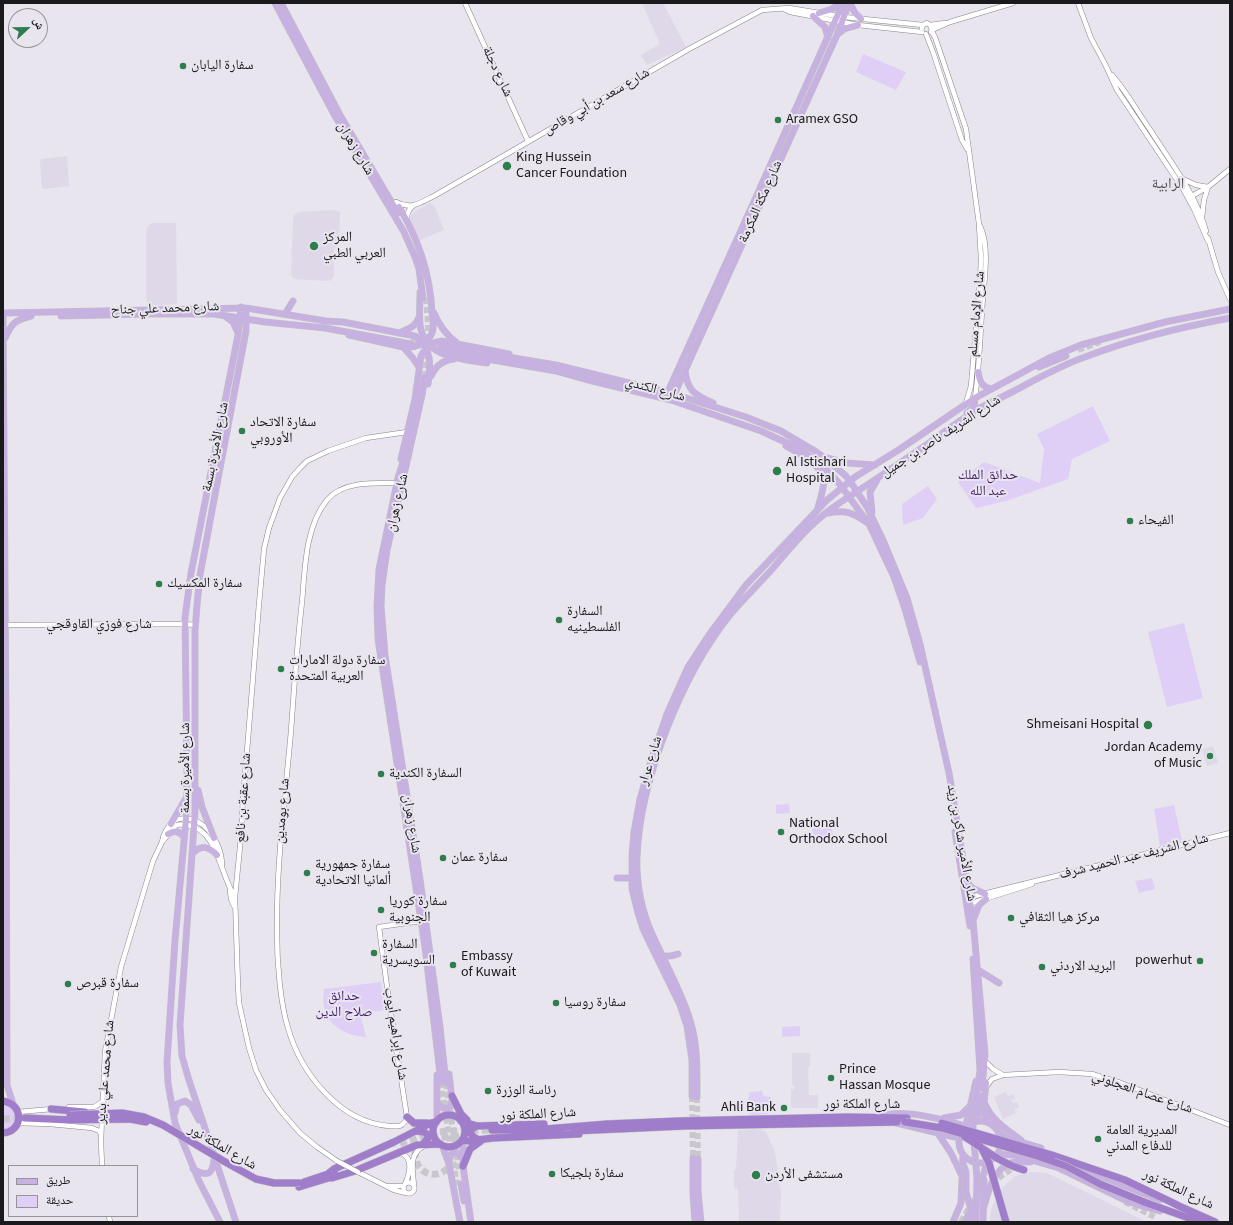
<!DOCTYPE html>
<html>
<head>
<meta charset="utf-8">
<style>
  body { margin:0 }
  #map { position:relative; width:1233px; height:1225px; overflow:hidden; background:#e8e5ee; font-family:"Source Sans 3","Noto Naskh Arabic",sans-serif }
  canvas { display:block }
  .frame { position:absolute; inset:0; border:4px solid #1a191c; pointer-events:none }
  .legend { position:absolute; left:8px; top:1165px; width:130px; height:52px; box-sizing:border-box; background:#e8e5ee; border:1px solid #96939a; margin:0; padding:5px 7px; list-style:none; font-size:12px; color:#1a191c }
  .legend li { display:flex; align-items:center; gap:8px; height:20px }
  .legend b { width:20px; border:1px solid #96939a }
  .north { position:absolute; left:8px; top:8px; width:40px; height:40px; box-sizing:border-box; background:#e8e5ee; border:1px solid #96939a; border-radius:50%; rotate:68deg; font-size:11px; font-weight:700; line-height:16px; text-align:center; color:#1a191c }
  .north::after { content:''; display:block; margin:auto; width:14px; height:18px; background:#2e7d4d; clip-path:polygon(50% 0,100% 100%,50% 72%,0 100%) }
</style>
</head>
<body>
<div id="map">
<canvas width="1233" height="1225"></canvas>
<div class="frame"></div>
<ul class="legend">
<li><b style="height:5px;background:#c6b1e0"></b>طريق</li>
<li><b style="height:11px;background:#dfcff7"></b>حديقة</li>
</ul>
<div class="north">ش</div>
</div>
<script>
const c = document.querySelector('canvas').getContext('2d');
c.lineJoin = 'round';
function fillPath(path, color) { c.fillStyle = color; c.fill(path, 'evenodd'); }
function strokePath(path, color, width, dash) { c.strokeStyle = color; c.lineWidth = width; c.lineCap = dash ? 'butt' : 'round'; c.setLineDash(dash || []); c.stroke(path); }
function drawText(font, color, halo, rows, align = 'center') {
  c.font = font + ' "Source Sans 3","Noto Naskh Arabic",sans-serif'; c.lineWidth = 4; c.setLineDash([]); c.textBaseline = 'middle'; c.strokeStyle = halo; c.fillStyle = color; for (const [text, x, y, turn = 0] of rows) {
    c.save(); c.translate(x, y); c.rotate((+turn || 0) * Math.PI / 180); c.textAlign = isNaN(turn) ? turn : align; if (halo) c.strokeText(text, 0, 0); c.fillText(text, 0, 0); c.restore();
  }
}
fillPath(new Path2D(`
  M642 3H663L686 47 647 65 641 55 660 44Z
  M67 156 69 186 44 189 42 188 40 161 41 159Z
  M430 203 434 205 444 230 420 240 410 219 412 214 414 212Z
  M332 210 340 212 339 243 334 249V276L331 280 328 281 294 279 291 274 293 219 295 214 299 212Z
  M152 223H176L177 304 153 306 147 302 146 295V231L148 226Z
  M1213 746 1218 763 1207 766 1202 749Z
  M792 1053H810V1067H808L809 1095H818V1108H791V1089H794V1085H792Z
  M1006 1092 1008 1096 1013 1094 1015 1098 1011 1100 1013 1103 1017 1102 1019 1107 1014 1109 1016 1113 1003 1119 994 1097Z
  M761 1129 766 1132 775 1152 781 1192 780 1222H739L738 1189 734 1188V1170L736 1169 738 1130Z
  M1032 1172 1047 1173 1147 1222H989L992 1207 1003 1187 1015 1176Z`), '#ded8e8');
fillPath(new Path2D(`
  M863 54 906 72 896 90 856 72Z
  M1093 406 1110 441 1072 459 1068 479 1009 500 976 508 958 482 984 462 1040 483 1044 449 1037 434Z
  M928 486 937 499 923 518 903 525 902 504Z
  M1184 623 1203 698 1167 707 1148 632Z
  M789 804 790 813 776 814V805Z
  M1174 805 1182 840 1160 846 1154 809Z
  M831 824 833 835 814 838 812 827Z
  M1152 878 1155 889 1139 893 1135 881Z
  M381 982 385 1010 360 1014 366 1037C338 1035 319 1019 324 989Z
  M800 1026V1036L782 1037V1027Z
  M762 1091 763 1096 771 1097 770 1112 767 1114 750 1115 748 1100 750 1092Z
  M3 1104C16 1106 18 1116 13 1126L3 1130Z`), '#dfcff7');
strokePath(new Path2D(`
  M426 298 428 323V341
  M411 339 441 346
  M1078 350 1100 342
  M425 377 427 355
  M441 1082 448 1130 457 1185
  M446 1083 459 1171
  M692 1096 693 1158
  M697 1097 698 1159
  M991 1183 1010 1170 1019 1166
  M1125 1202 1157 1218
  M961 1222 970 1206`), '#c9c6ce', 6, [6, 3]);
strokePath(new Path2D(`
  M3 1119 23 1118
  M400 1144 418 1136 434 1132 492 1130
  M411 1144 430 1138 474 1135
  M415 1151C413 1175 442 1184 452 1161`), '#c9c6ce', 7, [7, 3.5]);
const minor = new Path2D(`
  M465 3 528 141
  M1078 3 1091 38 1105 64 1117 90 1183 189 1194 209 1208 241
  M784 9 790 12 858 25 922 32
  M930 25 945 23
  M922 28 923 25 927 23 930 25 932 30
  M931 32 932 30 950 22 1013 3
  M932 32 935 37 966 129 979 224 981 259 980 281 971 386 966 403
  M926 34 933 52 962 140 967 149
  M1112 75C1127 92 1138 113 1151 131 1171 163 1196 194 1206 231
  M1183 179 1196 185 1208 187 1204 200 1202 217
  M1190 197 1208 187 1230 169
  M396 202C411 210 420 203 434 196L689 49 762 10 789 8 844 17 923 25
  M406 219 409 210 413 206
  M1208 238 1218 272 1230 299
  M975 398C979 369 980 340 982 311 983 287 991 248 980 226
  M396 483C374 483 343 481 327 500 305 527 305 569 302 602 297 645 294 688 291 731 285 799 276 866 277 934 277 961 280 1002 288 1028 301 1073 339 1122 389 1126 398 1127 404 1127 407 1117L388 994 379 927 421 921
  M3 625 184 624 195 625
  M162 842C163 833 168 826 175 820 202 811 222 842 222 865
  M230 891 231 899 234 906
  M967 898 1230 833
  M969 904 1032 884
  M986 1062 993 1069 1003 1075
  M986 1087 992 1079 1003 1075 1059 1072 1092 1074 1121 1083 1230 1125
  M69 1107H94L102 1102
  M18 1112 52 1109
  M18 1123 50 1124 92 1128 99 1131 101 1134
  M399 1152C414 1157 410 1173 405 1184
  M337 1161 317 1147 300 1133 280 1110 266 1090 256 1070 249 1048 239 1003 238 986 235 897 241 837 243 800 259 604 264 549 269 528 280 498 292 477 300 468 307 461 328 451 366 438 407 432
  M102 1166 101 1141 105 1052 121 967 153 861 162 842 176 825C180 824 184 825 188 825 219 831 220 876 235 897
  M358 1172 394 1190 406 1193
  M403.5 1188a5.5 5.5 0 1 1 11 0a5.5 5.5 0 1 1-11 0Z
  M388 1186H404
  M414 1186C413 1171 408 1154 424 1146
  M109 1216 110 1222`);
const major = new Path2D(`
  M275 3 335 116 404 232 415 257 419 269 423 298
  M281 3 340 115 398 213
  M850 3 855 13 861 19
  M819 13 832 9 841 3
  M813 16 825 27 828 38
  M838 34 844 29 858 25
  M420 292C420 303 419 314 420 324 423 358 462 359 487 363
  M3 313 6 722 7 1085 13 1104
  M3 313 246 308 326 321 343 322 415 336C432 348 431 366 428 384
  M434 313C439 325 446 335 457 343
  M285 314 293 301
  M61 316 150 314H214L265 322 325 328 411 344
  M226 317 233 322 238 333
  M399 333C408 329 416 327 419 317
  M349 335 403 347C414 348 427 345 432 333 434 327 433 318 432 312 430 274 418 238 399 207
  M5 338C12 323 15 320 31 316
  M441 346 556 365 674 394 746 417 781 431 815 451 825 458 846 476 854 487 867 507 883 540 907 598 920 644 949 773 973 920 985 1054 982 1088
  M403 347 412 357 419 367
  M441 351 556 371 588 380 671 400 761 431 798 448 823 466 838 482 869 524 894 577 905 609 920 662
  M1039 367 1066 356
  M685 370C687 391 695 395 713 403
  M978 372C980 382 981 386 991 389
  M431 376C436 365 443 360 454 359
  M425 377 422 395 387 550 382 585 381 606 385 655 420 879 440 1027 446 1083
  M666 396 757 195 843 3
  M673 397 837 35 849 3
  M967 413 974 407 975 398
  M786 446C797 452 822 466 824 479 824 489 820 499 818 508
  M405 455 398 478 379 569 377 606 378 639 425 947 441 1082
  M827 458 847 463 875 465
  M401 459 415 399 421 356 424 351 433 343 442 341 509 354
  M872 512 870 492 877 480
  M828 513C845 510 852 512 866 522
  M198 790 202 807 214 838
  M171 824 186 798
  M955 832 970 926
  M168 834C175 830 179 831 184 837
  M193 853C201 844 210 847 217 855
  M617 878H635
  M968 883 972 888 985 894
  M974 918 979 905 986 899
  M660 956H671L678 954
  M973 959 980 1070 978 1087
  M978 970 999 983
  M449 1074 452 1100
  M437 1075V1121
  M986 1083 983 1112 988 1122
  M692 1096V1060L687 1026 680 1005 643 929 638 913 632 889V855L634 832 640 799 651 761 667 714 688 667 711 632 746 585 827 500 855 477 900 449 975 398 1049 358 1081 345 1165 322 1230 309
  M697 1097C697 1071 698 1045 690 1020 681 991 666 965 654 938 642 914 636 884 637 857 640 780 681 677 729 616 743 599 759 584 774 567 786 553 798 538 811 526 831 506 856 493 879 477 894 467 910 456 925 446 943 433 961 419 980 408 990 403 1000 398 1010 393 1035 380 1059 366 1085 357 1132 339 1181 327 1230 318
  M437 1102 441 1107 447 1109 451 1106 452 1100
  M984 1102C992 1121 1006 1129 1021 1140
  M175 1113 177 1104 185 1101 191 1105 199 1120
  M881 1117C900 1107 945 1120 965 1126
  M944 1118 961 1115 969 1107
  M959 1142a21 21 0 1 1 42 0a21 21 0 1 1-42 0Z
  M892 1122 959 1138
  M966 1125 976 1081
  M937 1132 951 1153 961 1174
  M999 1133 1007 1138 1041 1148
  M461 1141 463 1145V1166L471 1222
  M442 1145 449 1164 460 1222
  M997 1154 1014 1155 1059 1168 1129 1202 1160 1211
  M693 1158V1194L695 1222
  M698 1159V1191L701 1222
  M449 1162 450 1155 455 1152 459 1154 463 1159
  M1080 1168 1160 1200
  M193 1169C207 1177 213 1175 214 1159
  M461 1184 464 1201
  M983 1210C988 1193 992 1170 1011 1163 1017 1161 1024 1162 1030 1162
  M220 1222 199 1181 175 1123 168 1083 167 1062 175 940 186 819 187 774 185 617 191 573 238 335 241 307
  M236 1222 188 1077 182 1056 180 1025 195 812V631L197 605 200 575 214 500 246 331V308
  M953 1222 961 1203 963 1155
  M965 1222 978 1194 987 1162
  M983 1222 984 1180`);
const highway = new Path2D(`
  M452 1096 461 1114 467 1120
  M3 1101C24 1104 24 1131 3 1133
  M51 1109 85 1112
  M433 1131a16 16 0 1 1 32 0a16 16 0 1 1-32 0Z
  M407 1117 414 1123H427
  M25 1118 70 1120
  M461 1121 477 1126 544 1124
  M477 1126 471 1129V1133L473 1137 479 1140
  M492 1130H533L607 1124 678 1121 847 1117 907 1118
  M416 1131 424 1132 428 1135V1138L423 1144
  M574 1131 685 1126 897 1122
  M462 1140 469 1141 493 1138 579 1134
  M1052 1155 1125 1180 1167 1200 1181 1207 1215 1222
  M463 1166 470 1149 481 1141
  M329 1173 334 1169 394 1142 431 1123 436 1122
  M332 1178 355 1171 417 1145 440 1144
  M304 1182 334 1172
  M299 1187 335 1176
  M1144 1202 1200 1222`);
strokePath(minor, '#87848c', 5.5);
strokePath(major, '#c3c3c4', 7);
strokePath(highway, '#c3c3c4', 8);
strokePath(minor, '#fff', 4.5);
strokePath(major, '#c6b1e0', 6);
strokePath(highway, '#a07dcb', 7);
const minorBridge = new Path2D(`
  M337 1161 358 1172`);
const majorBridge = new Path2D(`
  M977 1121 981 1096
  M963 1164 966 1172V1192L970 1206 973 1222
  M976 1222 977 1179 973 1128 974 1109 978 1087`);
const highwayBridge = new Path2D(`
  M70 1115 122 1113 144 1117 163 1125 227 1163 256 1179 274 1183H300
  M70 1120 130 1119 146 1122
  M905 1122 942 1128 1037 1156 1066 1166 1100 1184 1144 1202
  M942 1123 1052 1155
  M965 1137C985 1149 1001 1164 1024 1170
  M982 1149 989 1163 1006 1222`);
strokePath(minorBridge, '#87848c', 5.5, []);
strokePath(majorBridge, '#c3c3c4', 7, []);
strokePath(highwayBridge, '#c3c3c4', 8, []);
strokePath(minorBridge, '#fff', 4.5);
strokePath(majorBridge, '#c6b1e0', 6);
strokePath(highwayBridge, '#a07dcb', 7);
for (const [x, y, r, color] of [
  [183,66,4,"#2e7d4d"],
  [778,120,4,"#2e7d4d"],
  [507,166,5,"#2e7d4d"],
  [314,246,5,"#2e7d4d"],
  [242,431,4,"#2e7d4d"],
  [777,471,5,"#2e7d4d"],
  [1130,521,4,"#2e7d4d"],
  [159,584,4,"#2e7d4d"],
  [559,620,4,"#2e7d4d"],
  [281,669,4,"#2e7d4d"],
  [1148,725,5,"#2e7d4d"],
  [1210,756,4,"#2e7d4d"],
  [381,774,4,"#2e7d4d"],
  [781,832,4,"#2e7d4d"],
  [443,858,4,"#2e7d4d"],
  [307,873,4,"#2e7d4d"],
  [381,910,4,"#2e7d4d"],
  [1011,918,4,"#2e7d4d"],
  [374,953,4,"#2e7d4d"],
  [1200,961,4,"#2e7d4d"],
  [453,965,4,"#2e7d4d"],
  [1042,967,4,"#2e7d4d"],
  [68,984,4,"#2e7d4d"],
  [556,1003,4,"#2e7d4d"],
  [831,1078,4,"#2e7d4d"],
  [488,1091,4,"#2e7d4d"],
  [784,1108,4,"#2e7d4d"],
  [1098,1139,4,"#2e7d4d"],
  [552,1174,4,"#2e7d4d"],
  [756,1175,5,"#2e7d4d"]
]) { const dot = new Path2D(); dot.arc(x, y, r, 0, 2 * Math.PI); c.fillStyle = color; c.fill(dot); strokePath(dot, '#e8e5ee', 1.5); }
drawText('14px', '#1a191c', '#e8e5ee', [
  ["سفارة اليابان",191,66],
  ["Aramex GSO",786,120],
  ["King Hussein",516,158],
  ["Cancer Foundation",516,174],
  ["المركز",323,238],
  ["العربي الطبي",323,254],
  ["سفارة الاتحاد",250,423],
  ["الأوروبي",250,439],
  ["Al Istishari",786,463],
  ["Hospital",786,479],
  ["الفيحاء",1138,521],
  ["سفارة المكسيك",167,584],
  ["السفارة",567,612],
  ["الفلسطينيه",567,628],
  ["سفارة دولة الامارات",289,661],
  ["العربية المتحدة",289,677],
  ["Shmeisani Hospital",1139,725,"right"],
  ["Jordan Academy",1202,748,"right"],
  ["of Music",1202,764,"right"],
  ["السفارة الكندية",389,774],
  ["National",789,824],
  ["Orthodox School",789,840],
  ["سفارة عمان",451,858],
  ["سفارة جمهورية",315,865],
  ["ألمانيا الاتحادية",315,881],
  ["سفارة كوريا",389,902],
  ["الجنوبية",389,918],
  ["مركز هيا الثقافي",1019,918],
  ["السفارة",382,945],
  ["السويسرية",382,961],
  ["Embassy",461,957],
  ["of Kuwait",461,973],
  ["powerhut",1192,961,"right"],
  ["البريد الاردني",1050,967],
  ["سفارة قبرص",76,984],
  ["سفارة روسيا",564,1003],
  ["Prince",839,1070],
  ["Hassan Mosque",839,1086],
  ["رئاسة الوزرة",496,1091],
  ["Ahli Bank",776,1108,"right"],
  ["المديرية العامة",1106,1131],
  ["للدفاع المدني",1106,1147],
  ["سفارة بلجيكا",560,1174],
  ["مستشفى الأردن",765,1175]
], 'left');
drawText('14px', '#1a191c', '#e8e5ee', [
  ["شارع دجلة",497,72,65],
  ["شارع سعد بن أبي وقاص",597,102,-30],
  ["شارع زهران",355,149,59],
  ["شارع مكة المكرمة",761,202,-66],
  ["شارع محمد علي جناح",165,309,-2],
  ["شارع الإمام مسلم",977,314,-85],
  ["شارع الكندي",655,390,15],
  ["شارع الشريف ناصر بن جميل",941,437,-33],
  ["شارع الأميرة بسمة",216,447,-79],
  ["شارع زهران",398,503,-77],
  ["شارع فوزي القاوقجي",99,625],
  ["شارع عرار",651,761,-73],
  ["شارع الأميرة بسمة",186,768,-90],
  ["شارع عقبة بن نافع",244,798,-86],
  ["شارع بومدين",283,811,-85],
  ["شارع زهران",411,824,81],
  ["شارع الأمير شاكر بن زيد",961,843,80],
  ["شارع الشريف عبد الحميد شرف",1134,857,-14],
  ["شارع إبراهيم أيوب",395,1034,81],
  ["شارع محمد علي بدير",106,1072,-85],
  ["شارع عصام العجلوني",1142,1093,19],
  ["شارع الملكة نور",862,1105],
  ["شارع الملكة نور",538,1115,-3],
  ["شارع الملكة نور",222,1148,30],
  ["شارع الملكة نور",1178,1190,25]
]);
drawText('14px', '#431a68', '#e8e5ee', [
  ["حدائق الملك",988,476],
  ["عبد الله",988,492],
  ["حدائق",344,997],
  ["صلاح الدين",344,1013]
]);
drawText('15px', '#514e56', '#e8e5ee', [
  ["الرابية",1168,185]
]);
</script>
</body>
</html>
